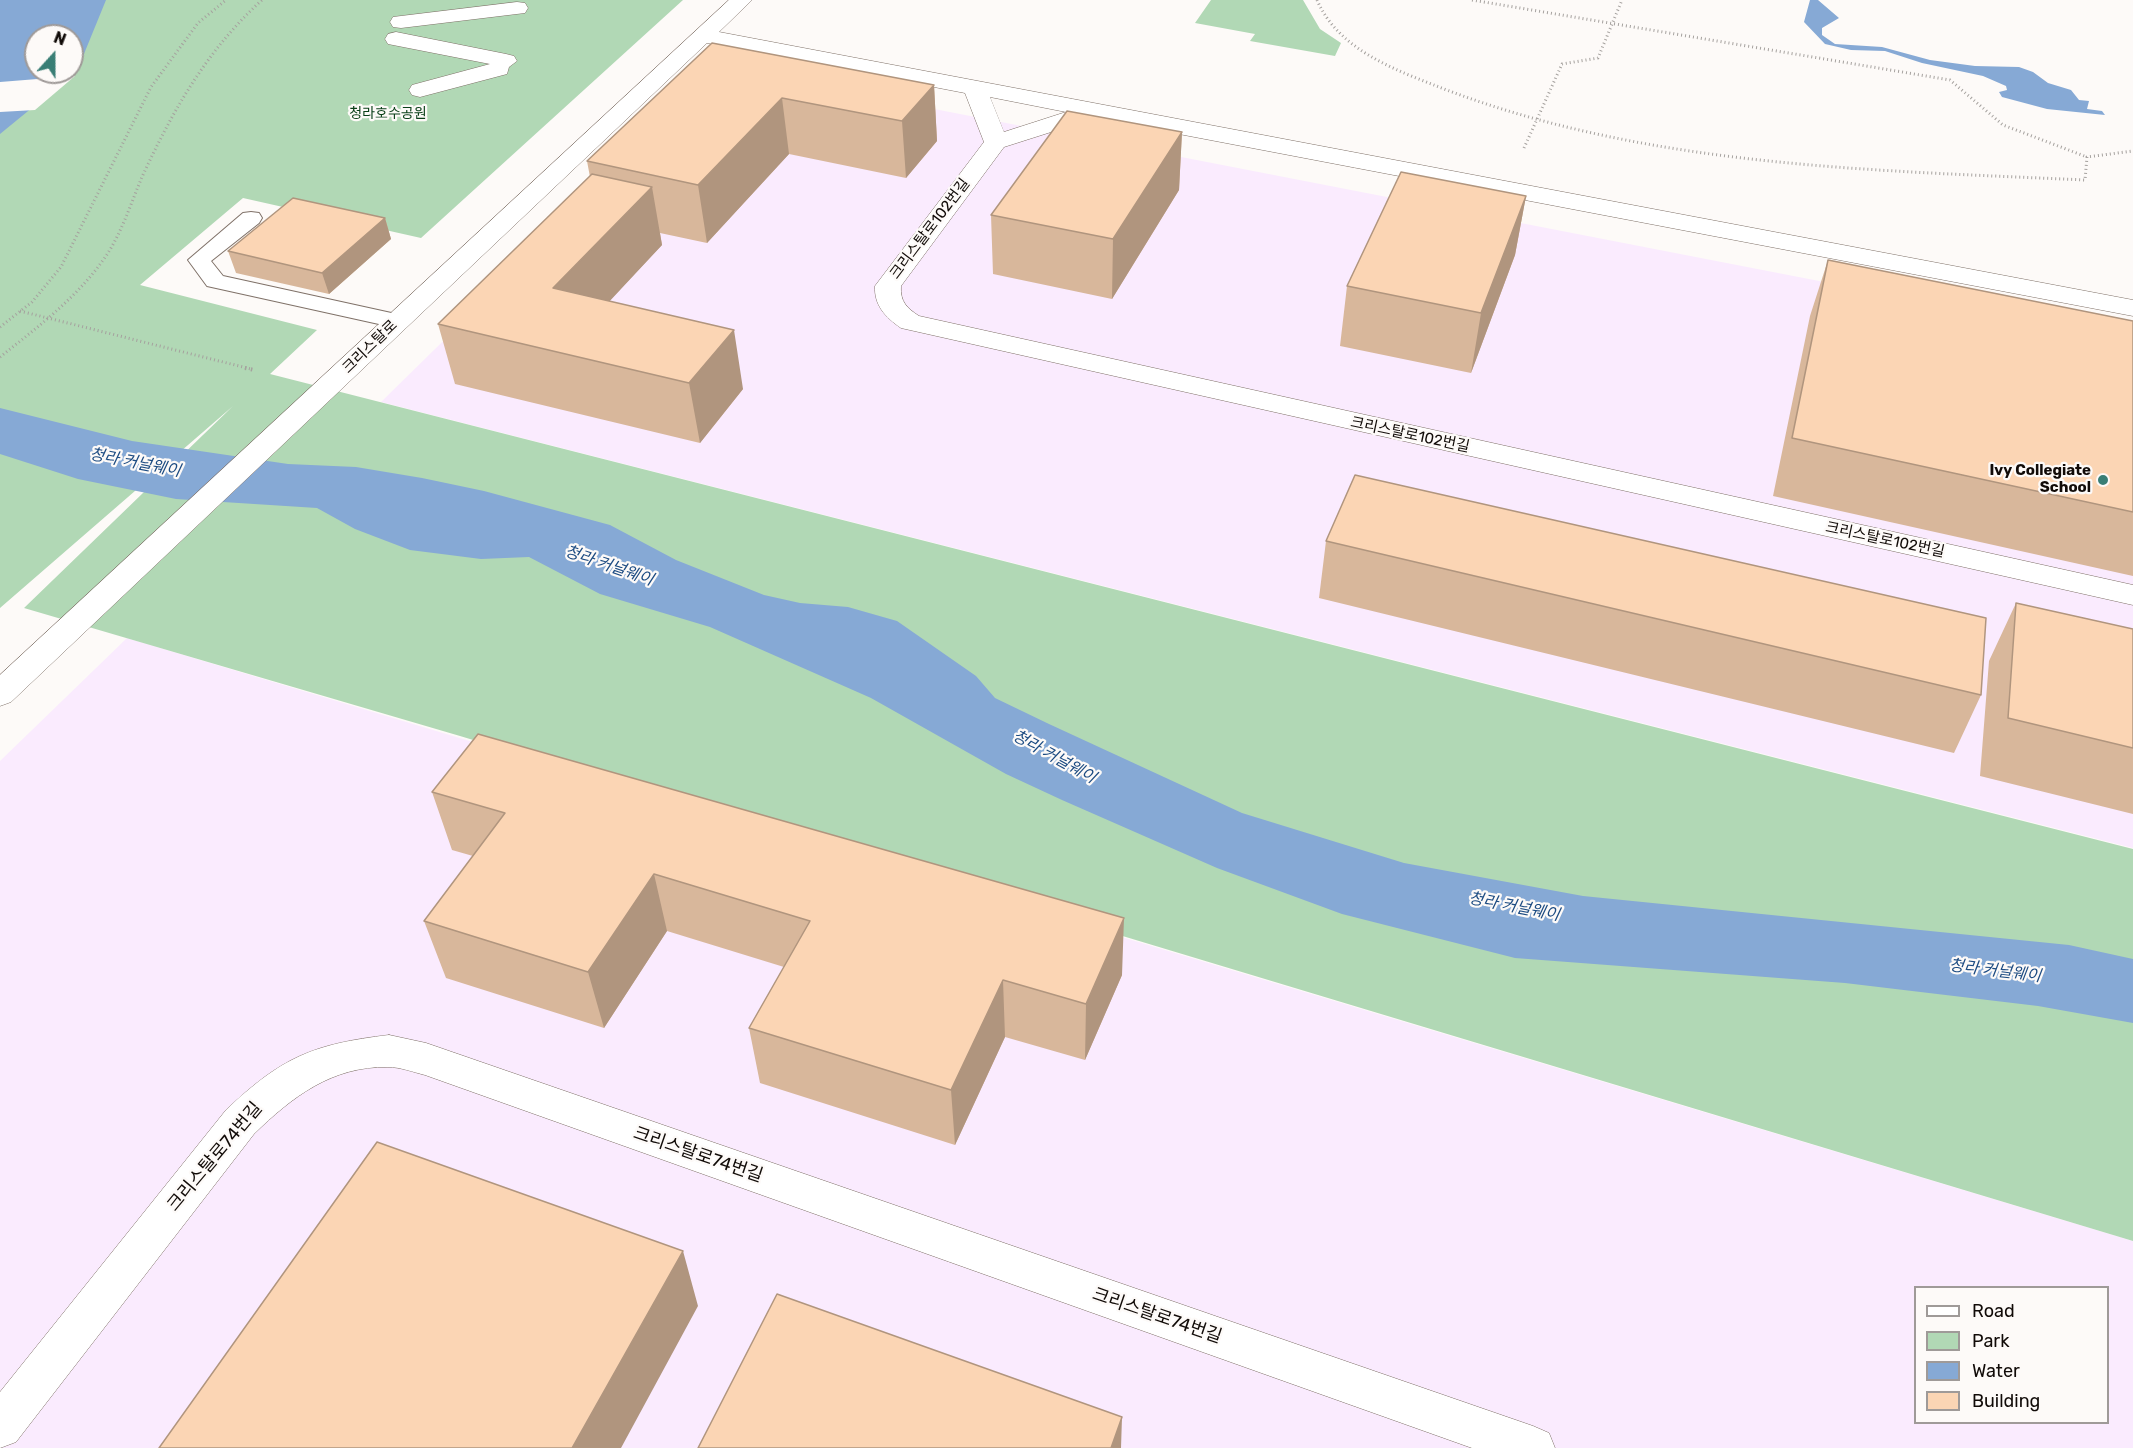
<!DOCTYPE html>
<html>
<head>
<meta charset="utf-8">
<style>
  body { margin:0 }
  #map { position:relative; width:2133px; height:1448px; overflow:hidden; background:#fdfaf8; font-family:Rubik,sans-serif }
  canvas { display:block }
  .legend { position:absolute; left:1914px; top:1286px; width:195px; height:138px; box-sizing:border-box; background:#fdfaf8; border:2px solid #9f9a98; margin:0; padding:8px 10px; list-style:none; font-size:18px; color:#110b08 }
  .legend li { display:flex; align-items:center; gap:12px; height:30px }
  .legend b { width:30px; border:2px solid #9f9a98 }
  .north { position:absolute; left:24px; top:24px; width:60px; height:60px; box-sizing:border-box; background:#fdfaf8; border:2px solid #9f9a98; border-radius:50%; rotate:21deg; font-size:16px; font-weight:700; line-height:24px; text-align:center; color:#110b08 }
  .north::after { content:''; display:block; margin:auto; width:21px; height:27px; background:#397e75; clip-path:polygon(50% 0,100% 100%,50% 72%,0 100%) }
</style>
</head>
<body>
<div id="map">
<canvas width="2133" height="1448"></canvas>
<ul class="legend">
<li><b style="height:8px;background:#fff"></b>Road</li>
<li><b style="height:16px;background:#b1d8b5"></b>Park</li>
<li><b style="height:16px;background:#86a9d5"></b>Water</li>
<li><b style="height:16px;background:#fbd5b4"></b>Building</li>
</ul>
<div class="north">N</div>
</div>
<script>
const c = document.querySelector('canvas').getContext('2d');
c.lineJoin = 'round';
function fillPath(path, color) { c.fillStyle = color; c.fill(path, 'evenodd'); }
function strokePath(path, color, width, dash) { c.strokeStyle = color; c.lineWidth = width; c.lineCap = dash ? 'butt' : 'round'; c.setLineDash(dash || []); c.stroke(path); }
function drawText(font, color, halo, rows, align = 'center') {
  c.font = font + ' Rubik,"Noto Sans KR",sans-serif'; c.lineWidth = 4.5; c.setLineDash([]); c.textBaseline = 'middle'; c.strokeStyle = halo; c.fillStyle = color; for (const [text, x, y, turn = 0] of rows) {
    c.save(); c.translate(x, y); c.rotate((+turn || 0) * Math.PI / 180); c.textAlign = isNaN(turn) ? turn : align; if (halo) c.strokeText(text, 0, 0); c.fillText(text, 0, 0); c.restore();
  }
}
fillPath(new Path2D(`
  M749 73 2133 342V848L381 402 705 84Z
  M127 638 2133 1241V1448H0V761ZM1916 1288H2108V1422H1916Z`), '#faebfe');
fillPath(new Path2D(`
  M0 0H683L421 238 243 198 140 285 317 330 270 374 2133 849V1241L460 736 24 608 233 406 0 608ZM36 36H72V72H36Z
  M1211 0H1303L1320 29 1341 43 1335 56 1250 41 1255 34 1195 23Z`), '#b1d8b5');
fillPath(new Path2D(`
  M0 0H106L77 71 0 134ZM36 36H72V72H36Z
  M1810 0H1818L1839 18 1822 28V35L1835 44 1882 47 1930 60 1975 66 2019 67 2033 72 2048 83 2071 90 2079 100 2089 101 2087 109 2102 111 2105 115 2047 109 2002 97 1999 92 2007 90 2006 86 1983 76 1922 63 1885 51 1851 50 1825 44 1804 22Z
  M0 408 132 441 288 464 356 467 422 478 484 491 610 525 676 560 764 595 800 603 848 607 897 621 976 676 995 698 1049 724 1242 813 1404 863 1583 896 2069 945 2133 959V1023L2038 1006 1845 983 1515 958 1342 914 1217 868 1062 800 1006 774 871 698 710 627 600 594 529 557 481 559 410 550 355 529 317 508 176 499 78 479 0 454Z`), '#86a9d5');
fillPath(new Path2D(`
  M75 76 35 110 0 112V82Z`), '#fdfaf8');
const lane = new Path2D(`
  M251 212 259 213 262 218 259 223 211 261 223 276 405 316 408 321 405 326 397 328 207 286 188 260 243 213Z`);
const street = new Path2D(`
  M729 0H752L719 32 2133 300V316L1095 118 1004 147 901 286C900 302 907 308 919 316L2133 585V605L901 328C885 317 874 305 875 286L984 142 965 93 707 43 11 702 0 706V675ZM990 97 1066 112 1004 132Z
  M517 2 525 3 528 8 525 13 401 28 393 27 390 22 393 17 401 16Z
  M396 32 506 54 514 56 517 61 509 67 507 74 420 97 412 95 409 90 412 85 490 64 388 44 385 39 388 34Z
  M389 1035 426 1043 1533 1426 1549 1433 1555 1448H1472L425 1075C413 1072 400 1067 388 1067 332 1066 292 1097 254 1134L16 1442 0 1448V1392L226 1110C282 1057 313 1044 389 1035Z`);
strokePath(lane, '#7f7168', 2);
strokePath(street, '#7f7168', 1);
strokePath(new Path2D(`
  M1317 0C1338 49 1393 69 1439 87 1645 167 1867 170 2085 180L2087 157 2133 151
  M1472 0 1950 80 2003 125 2087 157
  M1524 148 1562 64 1598 58 1622 0
  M20 311 251 369
  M0 327 32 302 61 267 151 87 198 23 226 0
  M0 357C38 327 78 297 106 256 122 232 131 203 142 177 173 110 207 50 262 0`), '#a5a19e', 3, [1, 3]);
strokePath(new Path2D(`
  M245 368 254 370`), '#a5a19e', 4, [1.5, 4.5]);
fillPath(lane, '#fff');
fillPath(street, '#fff');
fillPath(new Path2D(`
  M712 43 934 85 937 141 906 178 789 154 707 243 660 233 662 245 609 301 743 389 700 443 455 384 438 324 590 177 587 161Z
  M1182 132 1179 190 1112 299 993 274 991 215Z
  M1526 196 1515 255 1471 373 1340 346 1347 286Z
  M385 218 391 239 329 294 236 273 228 251Z
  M1828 260 2133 321V576L1773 496 1810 316Z
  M1326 541 1981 695 1954 753 1319 598Z
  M2016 603 2133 629V814L1980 776 1989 661Z
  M432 792 1122 975 1085 1060 1005 1037 955 1145 760 1083 749 1028 784 967 667 931 604 1028 446 978 424 921 473 856 452 850Z`), '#d8b79b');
fillPath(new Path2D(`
  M934 85 937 141 906 178 902 121Z
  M782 98 789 154 707 243 698 185Z
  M1182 132 1179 190 1112 299 1113 239Z
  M652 187 662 245 566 348 553 288Z
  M1526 196 1515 255 1471 373 1481 313Z
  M385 218 391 239 329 294 322 273Z
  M734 330 743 389 700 443 689 383Z
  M654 874 667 931 604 1028 588 972Z
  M1124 918 1122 975 1085 1060 1086 1004Z
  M1003 980 1005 1037 955 1145 951 1090Z
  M683 1251 698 1306 621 1448H572Z
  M1122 1417 1121 1448H1111Z`), '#b0957e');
const building = new Path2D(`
  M712 43 934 85 902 121 782 98 698 185 587 161Z
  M1067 111 1182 132 1113 239 991 215Z
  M1401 172 1526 196 1481 313 1347 286Z
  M592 174 652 187 553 288 734 330 689 383 438 324Z
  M293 198 385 218 322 273 228 251Z
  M1828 260 2133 321V512L1792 438Z
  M1355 475 1986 618 1981 695 1326 541Z
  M2016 603 2133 629V748L2008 718Z
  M478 734 1124 918 1086 1004 1003 980 951 1090 749 1028 810 921 654 874 588 972 424 921 505 813 432 792Z
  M377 1142 683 1251 572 1448H159Z
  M777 1294 1122 1417 1111 1448H698Z`);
fillPath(building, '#fbd5b4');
strokePath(building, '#b0957e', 1.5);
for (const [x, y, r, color] of [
  [2103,480,6,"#397e75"]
]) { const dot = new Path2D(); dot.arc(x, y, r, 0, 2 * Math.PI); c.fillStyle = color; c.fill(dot); strokePath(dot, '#fdfaf8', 2); }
drawText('14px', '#0b4019', '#fdfaf8', [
  ["청라호수공원",388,114]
]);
drawText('15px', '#110b08', '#fdfaf8', [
  ["크리스탈로102번길",930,229,-53],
  ["크리스탈로",370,347,-44],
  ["크리스탈로102번길",1410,435,12],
  ["크리스탈로102번길",1885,540,12]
]);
drawText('bold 15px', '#110b08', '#fdfaf8', [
  ["Ivy Collegiate",2091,471],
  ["School",2091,488]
], 'right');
drawText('italic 16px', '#1c4b82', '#fdfaf8', [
  ["청라 커널웨이",135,463,11],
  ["청라 커널웨이",609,566,19],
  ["청라 커널웨이",1054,757,29],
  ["청라 커널웨이",1514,907,11],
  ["청라 커널웨이",1995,971,7]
]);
drawText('18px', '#110b08', '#fdfaf8', [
  ["크리스탈로74번길",698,1155,19],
  ["크리스탈로74번길",215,1157,-50],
  ["크리스탈로74번길",1157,1316,19]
]);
</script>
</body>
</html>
